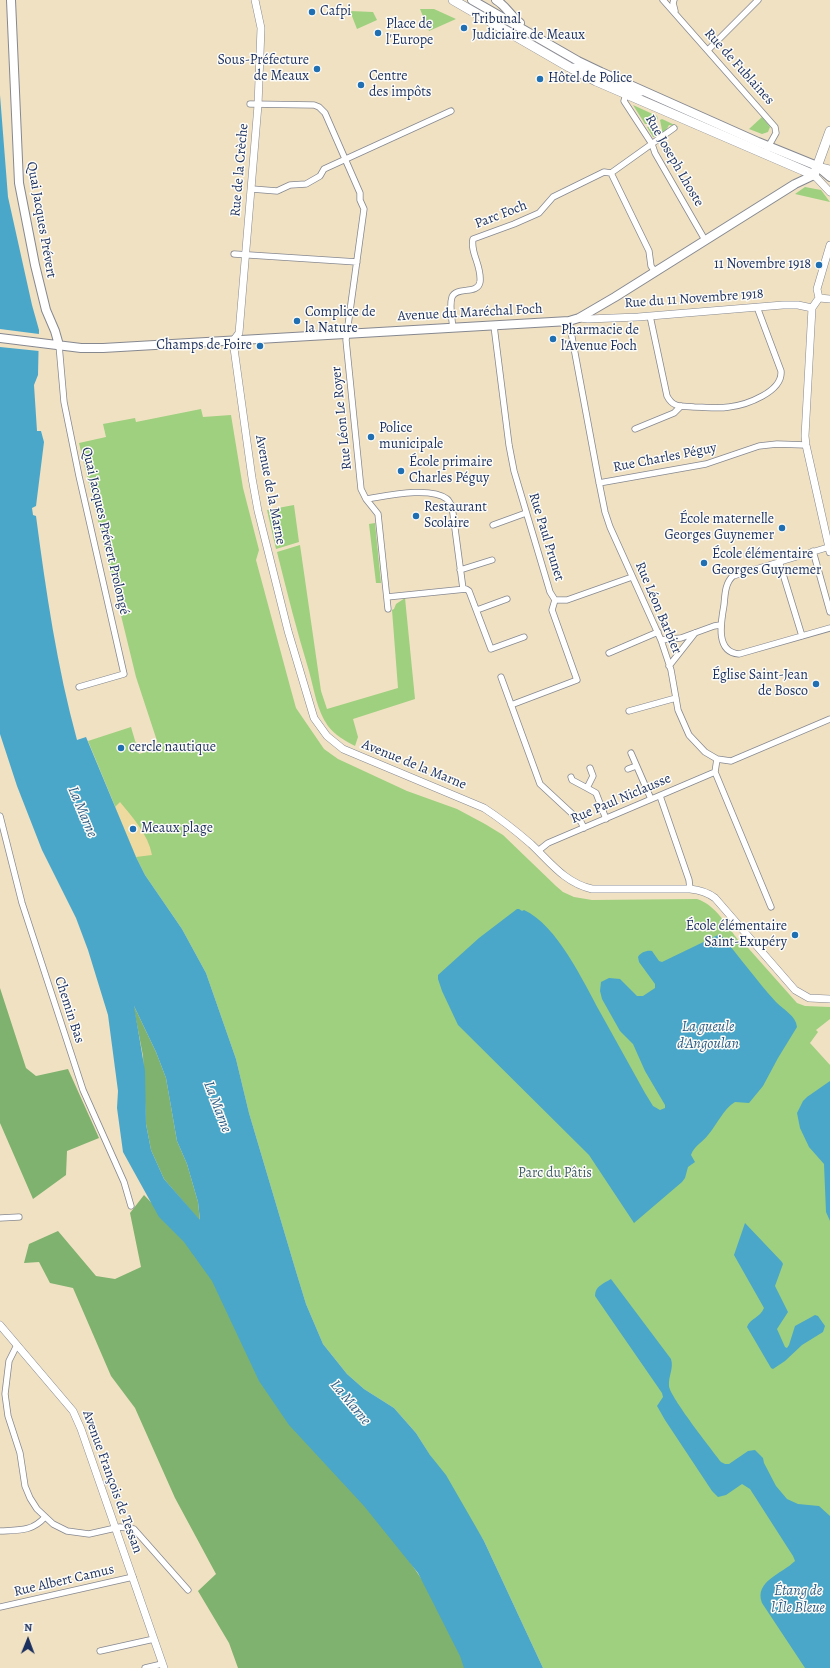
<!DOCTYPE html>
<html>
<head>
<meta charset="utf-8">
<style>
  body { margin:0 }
  #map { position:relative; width:830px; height:1668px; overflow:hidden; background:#f0e1c2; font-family:Alegreya,serif }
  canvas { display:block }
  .north { position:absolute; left:8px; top:1620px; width:40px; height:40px; -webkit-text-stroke:3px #fdfcf7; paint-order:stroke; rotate:1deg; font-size:11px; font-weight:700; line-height:16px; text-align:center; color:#1b2f5e }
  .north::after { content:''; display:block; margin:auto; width:14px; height:18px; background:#1b2f5e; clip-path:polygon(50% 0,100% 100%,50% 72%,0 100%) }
</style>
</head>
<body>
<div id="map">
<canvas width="830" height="1668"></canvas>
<div class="north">N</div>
</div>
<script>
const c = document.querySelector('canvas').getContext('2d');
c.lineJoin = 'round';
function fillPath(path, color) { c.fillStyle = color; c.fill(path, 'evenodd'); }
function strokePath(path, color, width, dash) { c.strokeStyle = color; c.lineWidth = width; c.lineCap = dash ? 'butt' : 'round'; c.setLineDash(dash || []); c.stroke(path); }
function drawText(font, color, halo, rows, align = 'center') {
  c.font = font + ' Alegreya,serif'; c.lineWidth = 3; c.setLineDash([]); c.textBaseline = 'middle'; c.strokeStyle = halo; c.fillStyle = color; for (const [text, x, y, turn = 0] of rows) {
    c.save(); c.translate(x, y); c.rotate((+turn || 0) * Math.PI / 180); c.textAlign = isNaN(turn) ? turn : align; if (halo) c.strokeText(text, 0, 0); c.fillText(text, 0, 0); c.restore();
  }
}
fillPath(new Path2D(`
  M420 9H434L456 19 429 31Z
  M350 11 373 12 377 20 357 29Z
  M633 105 657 116 658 119 648 124H645Z
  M762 117 770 127 768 132 762 134 749 129Z
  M662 119 679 127 669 125C666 131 661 137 653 137L647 127 650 126 655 133 662 130 660 120Z
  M805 187 821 190 830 202 795 194Z
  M201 409 203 417 231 415 243 488 259 550 256 560 291 690 296 708 324 749 338 759 407 791 457 809 485 824 503 835 556 886 563 892 574 897 592 900 697 899C716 905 727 926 739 941L741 940 797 1003 805 1006 830 1007V1019L816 1030 818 1032 810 1043 830 1065V1668H543L484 1541 416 1433 394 1408 364 1389 347 1374 323 1344 306 1304 295 1268 249 1113 236 1059 206 973 182 929 145 875 136 857 88 741 131 727 139 754 159 747 136 677 79 443 106 437 103 424 135 418 136 422Z
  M294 505 299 542 276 549 267 510Z
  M375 523 381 583H376L369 524Z
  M300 545 321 691 327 709 398 688 392 610 394 609 396 604 405 598 415 699 353 719 358 737 355 746C345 741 335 735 328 726 317 711 314 689 309 671 297 632 287 592 277 552Z`), '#9ed07f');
fillPath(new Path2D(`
  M0 988 26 1068 36 1076 68 1069 99 1138 67 1151 66 1175 33 1199 0 1123Z
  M133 1004 156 1052 166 1078 177 1141 187 1164 198 1202 200 1221 164 1179 151 1150 146 1124 143 1056Z
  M144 1195 171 1223 207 1269 397 1543 440 1606 467 1668H238L229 1643 198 1591 216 1574 175 1498 135 1408 111 1376 73 1288 50 1283 39 1262 24 1263 29 1244 58 1231 96 1276 115 1279 141 1267 130 1213Z`), '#7eb26e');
fillPath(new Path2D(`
  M120 802C133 818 148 834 152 855L136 857 115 807Z`), '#eeda9e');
fillPath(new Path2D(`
  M0 95 8 197 32 305 39 330 38 375 34 385 37 431H41L44 442 36 506 32 508 33 515 36 516C46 592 57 667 77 740L86 737 136 857 145 875 182 929 206 973 236 1059 249 1113 295 1268 306 1304 323 1344 347 1374 364 1389 394 1408 416 1433 430 1455 446 1475 484 1541 543 1668H464L460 1656 418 1573 364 1506 289 1425 259 1381 212 1281 184 1242 159 1217 123 1152 117 1108 118 1091 108 1015 88 950 76 918 42 850 17 786 0 734ZM134 1006 156 1052 166 1078 177 1141 187 1164 198 1202 200 1220 164 1179 151 1150 146 1124 145 1071Z
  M517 909H519L522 911 524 910C557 925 583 981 600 1012 615 1039 630 1066 645 1093L653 1106 660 1110 665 1108V1105L645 1071 633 1044 620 1031 602 999 600 991 601 982 609 978 620 979 637 996H643L655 988V984L639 962 638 957C641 952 647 950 652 951L659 961 662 962 720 934C739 956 756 980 776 1002 784 1010 796 1016 797 1027L778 1058 763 1086 749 1103 735 1102C723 1109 717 1125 708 1135 703 1142 694 1146 691 1155L695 1162 688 1167 685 1178 682 1182 634 1223 589 1155 458 1025 442 991 438 979V975L479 938Z
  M830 1081V1221L826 1212 824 1164 809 1147 800 1128 797 1113 803 1101 807 1097Z
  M745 1223 782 1262 783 1264 775 1286 788 1312 777 1329 785 1347 787 1348 789 1345 795 1326 815 1315 818 1316 825 1326 823 1332 802 1345 785 1361 773 1369 771 1368 747 1327C750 1318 760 1318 764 1308L734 1255Z
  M611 1279 671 1359C674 1369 668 1376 669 1386 670 1397 712 1450 721 1462L725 1464H729L748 1451 755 1450 763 1458 764 1463 776 1486 787 1499 798 1504 819 1506 830 1516V1668H805L762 1603C754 1581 782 1574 795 1561L793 1556 750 1489 742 1484 726 1495 718 1497 712 1491 665 1420 657 1406 663 1397 662 1393 595 1296C595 1286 603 1284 611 1279Z`), '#4aa7c9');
fillPath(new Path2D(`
  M0 329 39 334V351L0 347Z`), '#f0e1c2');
const minor = new Path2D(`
  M663 0 775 127 776 133 767 149
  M674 0 673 3 675 11
  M708 50 758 0
  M569 67 578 66 628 90 641 93
  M626 94 624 101 652 144 655 153 705 240
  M250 104 314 105 319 107 325 113 360 193V200L364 209 346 340 361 489 366 499 378 514 388 609
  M611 173 649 251 651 266 655 272
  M611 173 674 128
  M252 189 277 191 290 185 306 184 320 176 324 169 451 111
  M234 254 357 262
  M650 316 667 396C669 400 671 403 676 405 681 407 688 406 694 407 706 407 717 409 729 407 746 405 783 392 781 371L757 307
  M569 321 598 477 605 512 610 527 661 640 671 670 678 710 689 735 705 752 717 759 731 761 830 719
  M494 326 509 445 514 471 550 592 555 600 552 610 577 680 511 705
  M453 328C452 319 449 306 452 297 456 286 478 295 480 282 482 266 470 253 473 239L514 224 539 213 553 197 604 172 611 173
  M59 345 64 402 79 476 124 674 79 687
  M635 429 674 413 681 406
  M599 483 706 464 759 446 777 444 806 445
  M366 499C386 496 430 486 447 499 449 500 450 504 452 506L463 589
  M493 525 526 513
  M829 547 733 576C725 583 725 595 724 605 721 622 715 652 739 654L830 628
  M813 551 830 612
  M779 561 802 636
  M460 570 492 560
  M387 597 466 589 469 591 491 649 524 637
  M555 600H567L632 577
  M477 610 507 599
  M661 640 681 638 714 626 720 625
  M609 653 658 632
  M669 666 695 633
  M501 677 540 784 581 822 584 828
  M629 711 676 698
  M631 753 651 799
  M717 759 715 772 771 907
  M590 768 593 776 587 788 596 793 606 819
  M628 769 636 766
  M571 777 572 780 587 788
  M660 796 689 880 690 889
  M0 816 22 903 83 1090 124 1182 131 1206
  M538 851 548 843 715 772
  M0 1218 19 1217
  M17 1345 9 1361 5 1394 8 1416 20 1453 25 1486 30 1498 37 1509 53 1524 67 1531 89 1534 120 1527 134 1529 188 1590
  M0 1531C18 1530 32 1532 45 1517
  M0 1607 133 1577
  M100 1651 154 1639
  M145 1668 162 1664`);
const tertiary = new Path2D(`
  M255 0 261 28 258 105 239 333 233 341 252 478 258 511 288 631 314 718 327 736 343 749 484 808C501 819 516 831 531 844 550 862 565 883 592 889H690C700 890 707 892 715 898L795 990 809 998 830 999
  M817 166 830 169
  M814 175 830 192
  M830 245 817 289 819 298 812 308 805 436 806 445 830 552
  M819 298 830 299
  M579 318 588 319 638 317 783 305H798L812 308
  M0 1325 73 1411 81 1429 164 1668`);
const secondary = new Path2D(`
  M11 0 19 183 35 265 46 310 55 331 59 345
  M472 0 578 61 601 72 758 142 817 166 830 177
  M496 0C505 5 511 16 520 23
  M0 338 81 348H103L569 321 579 318 615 297 795 184 814 175`);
const primary = new Path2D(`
  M453 0 569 67 596 81 814 175 830 131`);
strokePath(minor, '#868890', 7);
strokePath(tertiary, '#868890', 8);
strokePath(secondary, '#868890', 10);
strokePath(primary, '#868890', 10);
strokePath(minor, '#fff', 5.5);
strokePath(tertiary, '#fff', 7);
strokePath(secondary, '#fff', 8);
strokePath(primary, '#fff', 9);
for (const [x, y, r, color] of [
  [312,12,4,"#1f6fb2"],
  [464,28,4,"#1f6fb2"],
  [378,33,4,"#1f6fb2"],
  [317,69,4,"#1f6fb2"],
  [540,79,4,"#1f6fb2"],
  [361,85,4,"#1f6fb2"],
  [819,265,4,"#1f6fb2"],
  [297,321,4,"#1f6fb2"],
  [553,339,4,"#1f6fb2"],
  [260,346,4,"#1f6fb2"],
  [371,437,4,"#1f6fb2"],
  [401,471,4,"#1f6fb2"],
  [416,516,4,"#1f6fb2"],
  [782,528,4,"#1f6fb2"],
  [704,563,4,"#1f6fb2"],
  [816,684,4,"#1f6fb2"],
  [121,748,4,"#1f6fb2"],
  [133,829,4,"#1f6fb2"],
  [795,935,4,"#1f6fb2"]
]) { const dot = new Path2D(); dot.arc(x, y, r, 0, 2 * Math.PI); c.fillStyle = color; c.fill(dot); strokePath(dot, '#fdfcf7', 1.5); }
drawText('14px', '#1b2f5e', '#fdfcf7', [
  ["Cafpi",320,12],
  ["Tribunal",472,20],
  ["Judiciaire de Meaux",472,36],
  ["Place de",386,25],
  ["l'Europe",386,41],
  ["Sous-Préfecture",309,61,"right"],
  ["de Meaux",309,77,"right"],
  ["Centre",369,77],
  ["des impôts",369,93],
  ["Hôtel de Police",548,79],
  ["11 Novembre 1918",811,265,"right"],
  ["Complice de",305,313],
  ["la Nature",305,329],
  ["Pharmacie de",561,331],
  ["l'Avenue Foch",561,347],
  ["Champs de Foire",252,346,"right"],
  ["Police",379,429],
  ["municipale",379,445],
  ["École primaire",409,463],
  ["Charles Péguy",409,479],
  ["Restaurant",424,508],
  ["Scolaire",424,524],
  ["École maternelle",774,520,"right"],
  ["Georges Guynemer",774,536,"right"],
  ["École élémentaire",712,555],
  ["Georges Guynemer",712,571],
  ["Église Saint-Jean",808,676,"right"],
  ["de Bosco",808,692,"right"],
  ["cercle nautique",129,748],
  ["Meaux plage",141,829],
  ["École élémentaire",787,927,"right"],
  ["Saint-Exupéry",787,943,"right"]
], 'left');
drawText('14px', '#1b2f5e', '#fdfcf7', [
  ["Rue de Fublaines",739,67,48],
  ["Rue Joseph Lhoste",674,161,60],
  ["Rue de la Crèche",240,170,-85],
  ["Parc Foch",501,215,-21],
  ["Quai Jacques Prévert",41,220,80],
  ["Rue du 11 Novembre 1918",694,299,-4],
  ["Avenue du Maréchal Foch",470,313,-3],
  ["Rue Léon Le Royer",342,418,-96],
  ["Rue Charles Péguy",665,458,-11],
  ["Avenue de la Marne",270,490,79],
  ["Quai Jacques Prévert Prolongé",105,531,77],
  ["Rue Paul Prunet",546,537,73],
  ["Rue Léon Barbier",658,608,67],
  ["Avenue de la Marne",414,765,22],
  ["Rue Paul Niclausse",621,799,-23],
  ["Chemin Bas",69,1010,72],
  ["Avenue François de Tessan",112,1482,70],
  ["Rue Albert Camus",64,1581,-13]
]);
drawText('14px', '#425f68', '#fdfcf7', [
  ["Parc du Pâtis",555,1174]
]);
drawText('italic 15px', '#2e5f89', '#fdfcf7', [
  ["La Marne",82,812,67],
  ["La gueule",708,1027],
  ["d'Angoulan",708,1044],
  ["La Marne",217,1107,69],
  ["La Marne",350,1403,50],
  ["Étang de",798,1591],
  ["l'Île Bleue",798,1608]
]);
</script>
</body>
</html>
